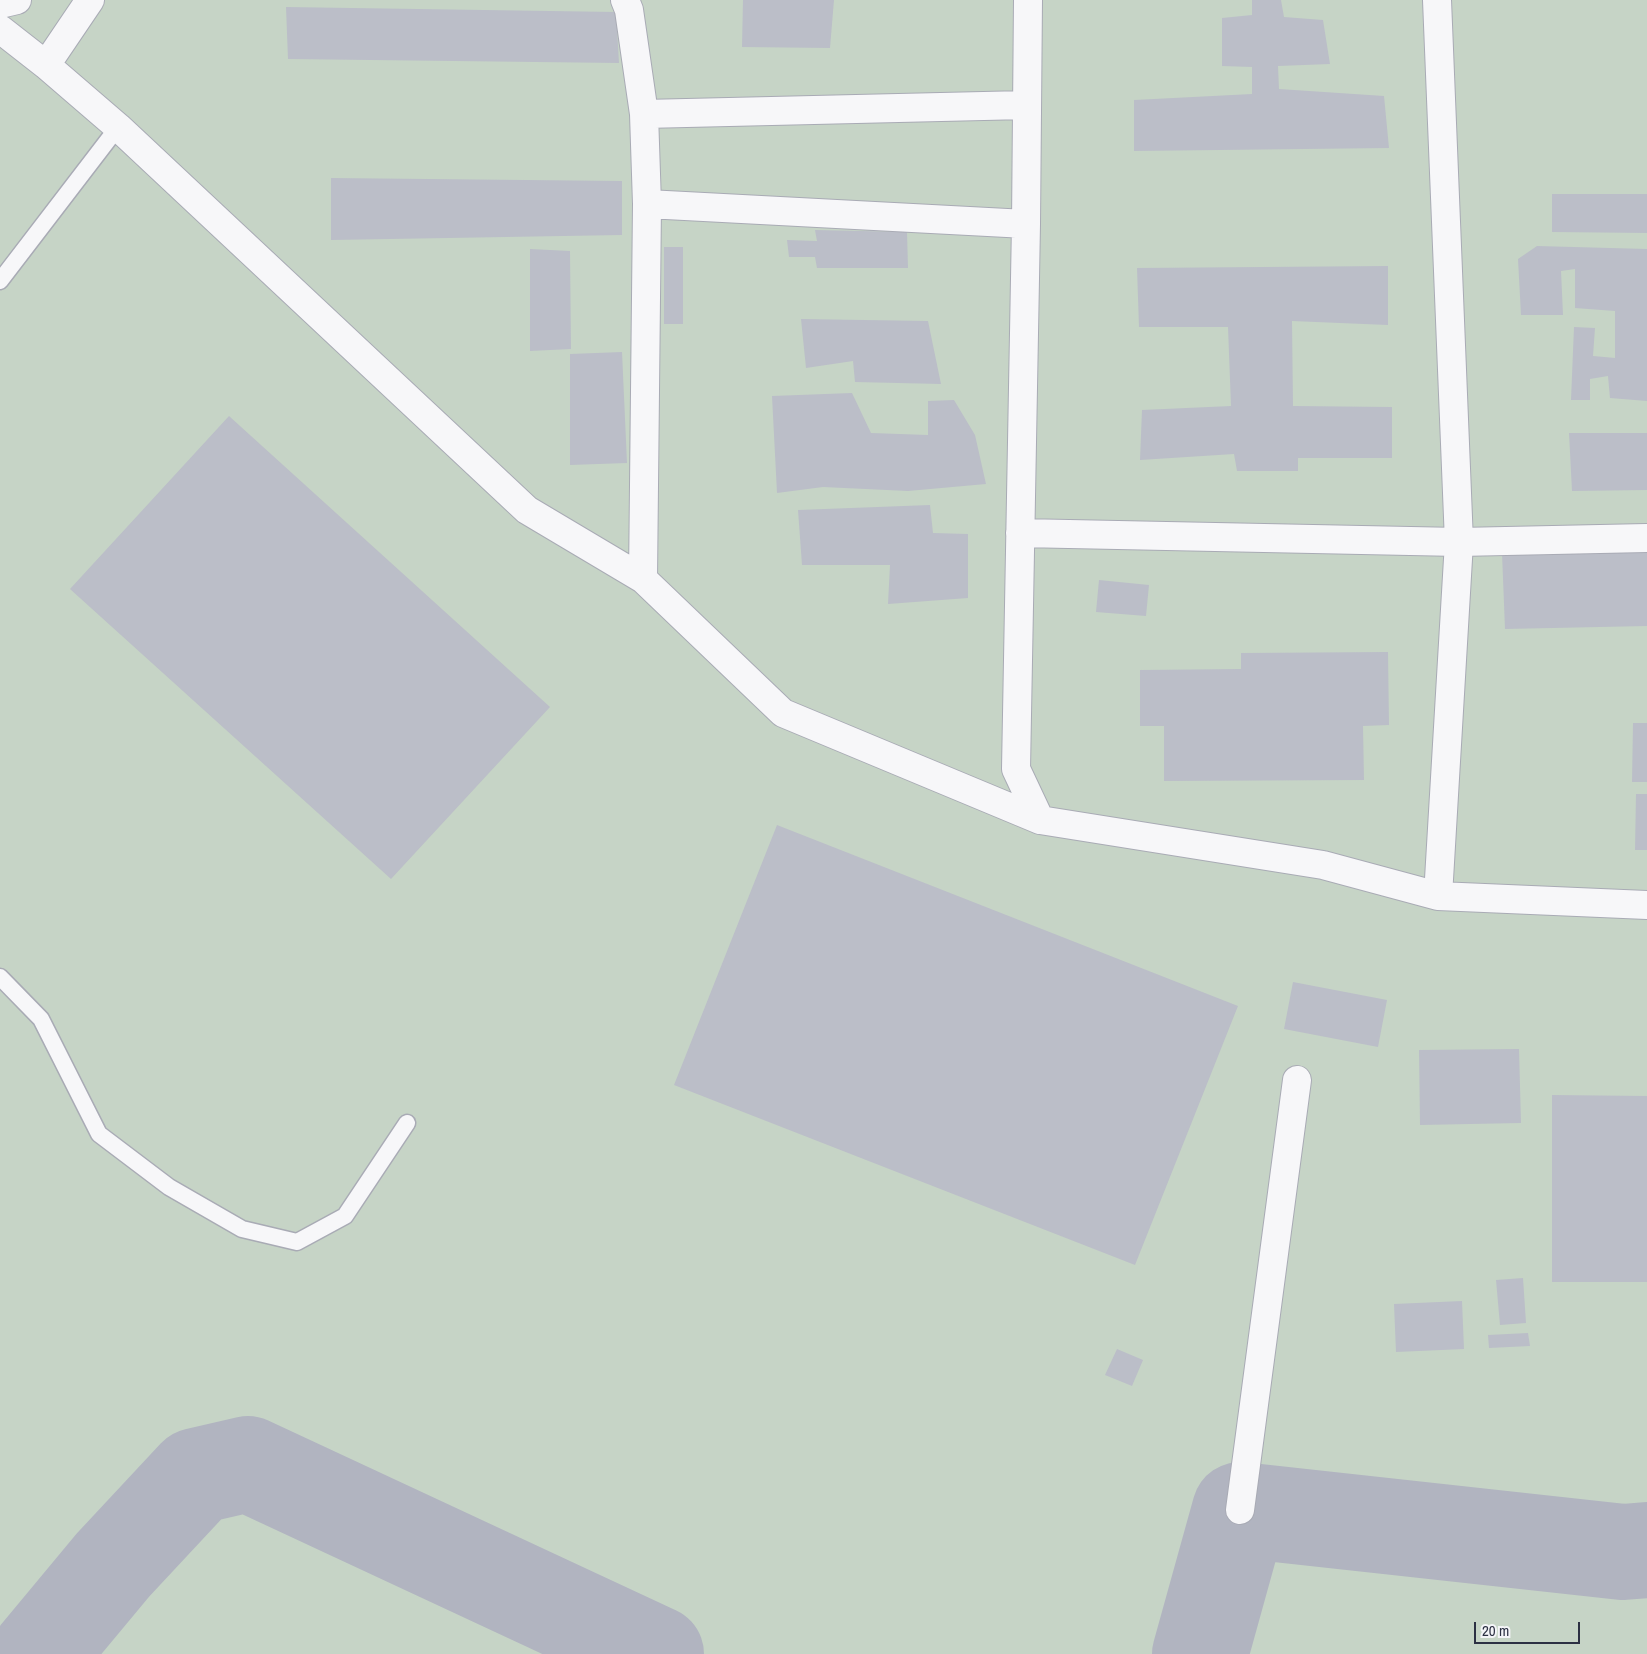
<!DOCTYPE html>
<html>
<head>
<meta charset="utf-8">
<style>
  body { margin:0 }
  #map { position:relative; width:1647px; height:1654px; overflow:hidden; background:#e4e5eb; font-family:"Archivo Narrow",sans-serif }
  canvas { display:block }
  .scale { position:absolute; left:1474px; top:1622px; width:106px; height:22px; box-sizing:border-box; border:2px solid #2c3043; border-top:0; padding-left:6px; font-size:15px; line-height:18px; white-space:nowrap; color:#2c3043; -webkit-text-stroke:4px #f4f5f8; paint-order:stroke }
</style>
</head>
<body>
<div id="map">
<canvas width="1647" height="1654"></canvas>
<div class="scale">20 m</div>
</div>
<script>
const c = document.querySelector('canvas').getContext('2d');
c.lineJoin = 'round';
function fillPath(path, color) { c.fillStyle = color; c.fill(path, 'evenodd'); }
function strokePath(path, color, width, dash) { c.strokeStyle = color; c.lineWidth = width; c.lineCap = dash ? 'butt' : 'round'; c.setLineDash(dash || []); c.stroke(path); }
fillPath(new Path2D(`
  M0 0H1647V1654H0Z`), '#c6d4c6');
strokePath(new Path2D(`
  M39 1654 113 1565 196 1476 248 1464 656 1654
  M1200 1654 1240 1510 1623 1552 1647 1550`), '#b1b4c0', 96);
fillPath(new Path2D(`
  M743 0H834L830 48 742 47Z
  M1252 0H1281L1284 17 1323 20 1330 64 1278 66 1279 89 1384 96 1389 148 1134 151V100L1252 94V67L1222 66V18L1252 15Z
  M286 7 616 12 619 63 288 59Z
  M331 178 622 181V235L331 240Z
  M1552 194H1647V233L1552 232Z
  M815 230 907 232 908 268H817L815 257H789L787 240 817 241Z
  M1537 246 1647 249V401L1610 398 1608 376 1590 379V400H1571L1574 327 1595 328 1593 356 1615 358V311L1575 308V269L1561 271 1563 315H1521L1518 259Z
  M664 247H683V324H664Z
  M530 249 570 251 571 349 530 351Z
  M1388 266V325L1292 321 1293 406 1392 407V458H1298V471H1237L1234 454 1140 460 1142 410 1231 406 1228 327H1139L1137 268Z
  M801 319 928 321 941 384 855 382 853 361 806 368Z
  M622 352 627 463 570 465V354Z
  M852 393 871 433 928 435V401L954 400 975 435 986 484 908 491 823 487 777 493 772 396Z
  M229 416 550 707 391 879 70 589Z
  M1569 433H1647V490L1572 491Z
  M930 505 933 533 968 534V598L888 604 890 565H802L798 510Z
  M1647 549V626L1505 629 1502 553Z
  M1099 580 1149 585 1146 616 1096 612Z
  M1388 652 1389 725 1363 726 1364 780 1164 781V726H1140V670L1241 669V653Z
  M1633 723H1647V782H1632Z
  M1636 794H1647V850H1635Z
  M777 825 1238 1006 1135 1265 674 1085Z
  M1293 982 1387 1000 1378 1047 1284 1029Z
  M1519 1049 1521 1123 1420 1125 1419 1050Z
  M1552 1095 1647 1096V1282H1552Z
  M1523 1278 1526 1323 1500 1325 1496 1280Z
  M1462 1301 1464 1349 1396 1352 1394 1304Z
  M1528 1333 1530 1346 1489 1348 1488 1335Z
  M1117 1349 1143 1360 1132 1386 1105 1375Z`), '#bbbec8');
const service = new Path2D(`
  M0 281 118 127
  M0 977 41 1019 99 1134 169 1187 242 1229 297 1242 345 1216 407 1123`);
const minor = new Path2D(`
  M625 0 629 10 644 114 647 204 643 579
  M1028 0 1026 224 1016 769 1040 820
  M1437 0 1459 542 1438 896
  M0 4 17 0
  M0 29 46 65 118 127 527 510 643 579 783 713 1040 820 1323 865 1438 896 1647 905
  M46 65 90 0
  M644 114 1026 105
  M647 204 1026 224
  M1020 533 1459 542 1647 538
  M1240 1510 1297 1080`);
strokePath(service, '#a9abb5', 19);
strokePath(minor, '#a9abb5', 30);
strokePath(service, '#f7f7f9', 16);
strokePath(minor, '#f7f7f9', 28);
</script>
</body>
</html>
